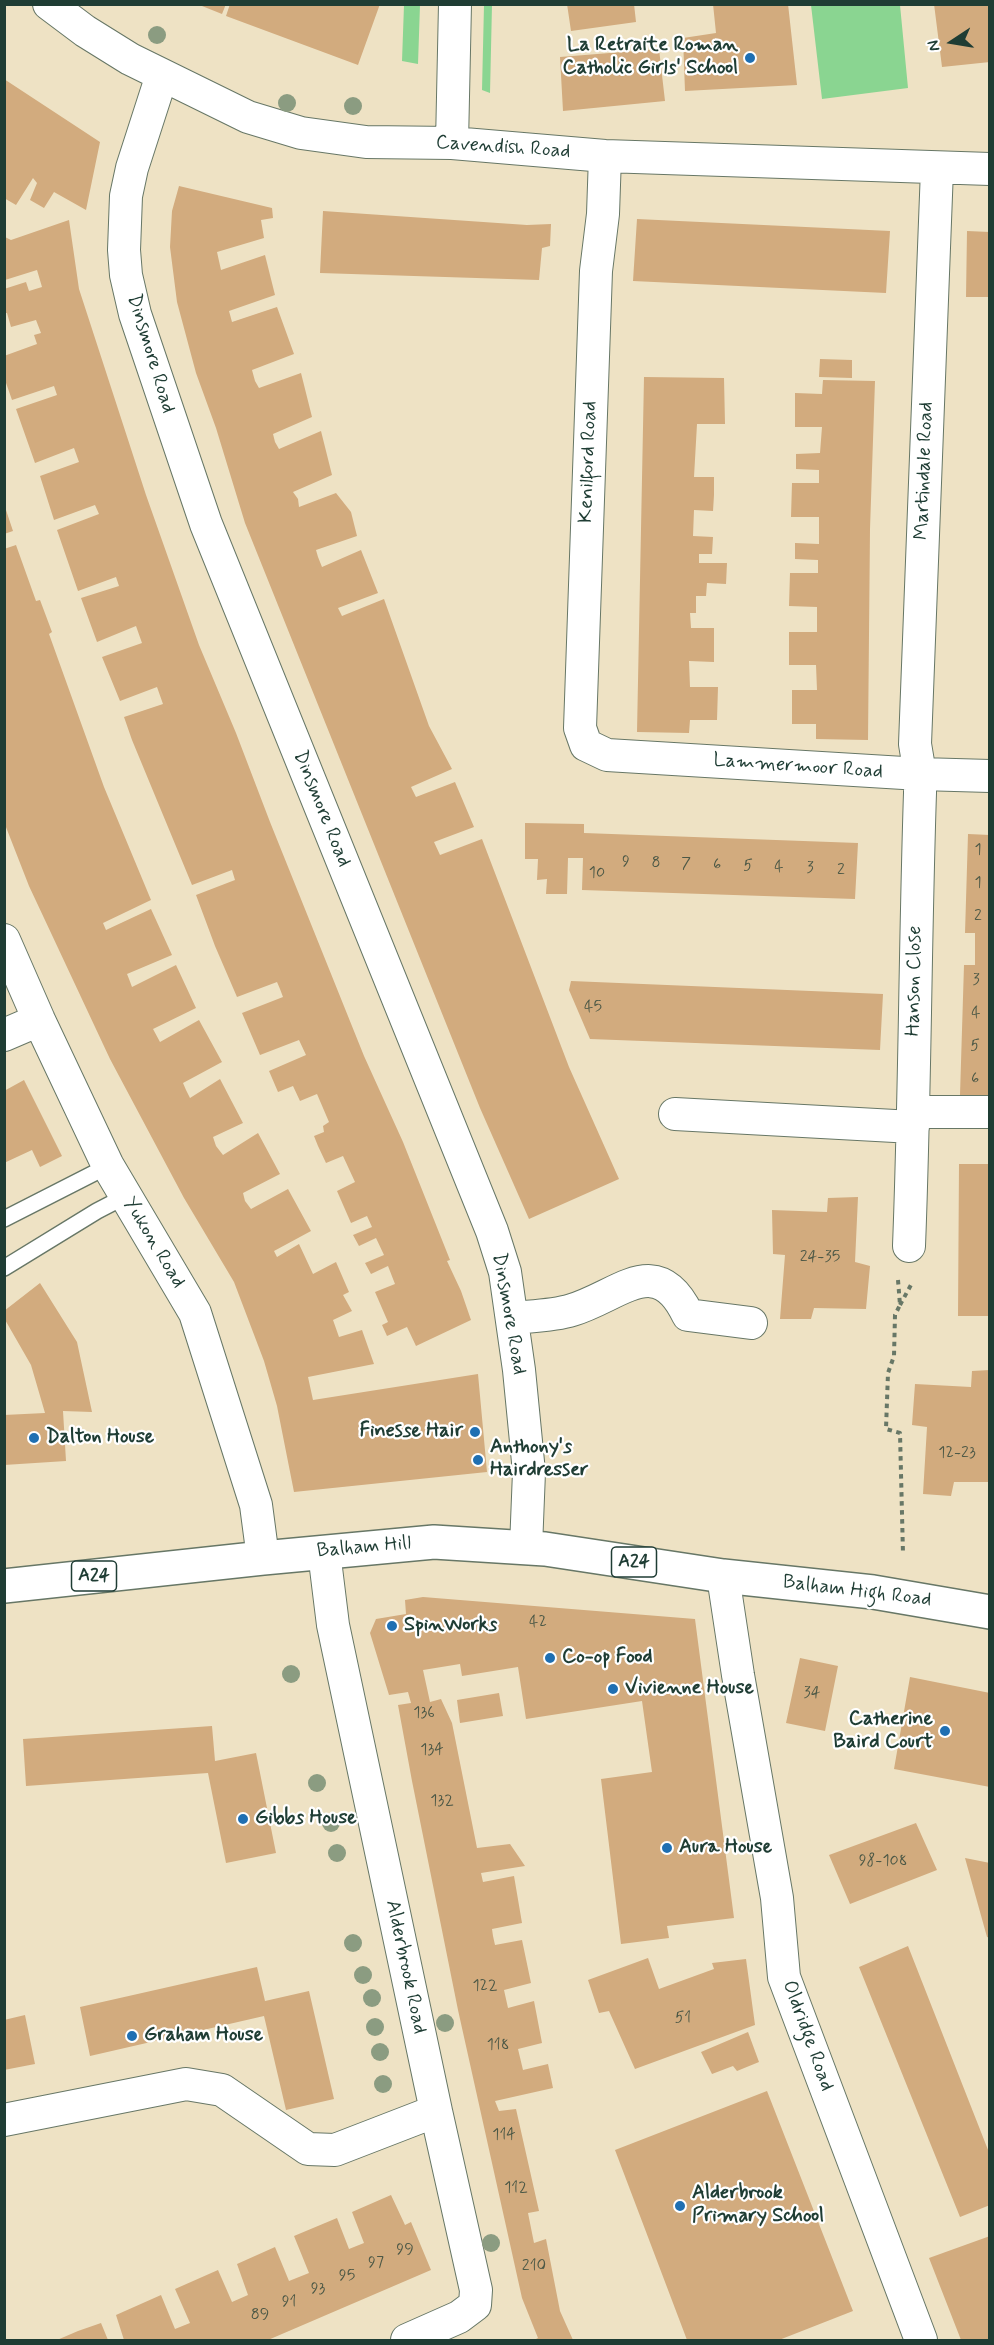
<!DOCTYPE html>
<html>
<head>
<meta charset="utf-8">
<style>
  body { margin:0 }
  #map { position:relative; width:994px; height:2345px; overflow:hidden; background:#eee2c4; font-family:Mynerve,sans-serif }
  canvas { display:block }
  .frame { position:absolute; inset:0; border:6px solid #1f3d34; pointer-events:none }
  .north { position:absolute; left:922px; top:12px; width:60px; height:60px; -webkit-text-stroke:4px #fff; paint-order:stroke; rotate:258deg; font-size:16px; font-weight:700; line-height:24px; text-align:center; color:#1f3d34 }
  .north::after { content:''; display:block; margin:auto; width:21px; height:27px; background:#1f3d34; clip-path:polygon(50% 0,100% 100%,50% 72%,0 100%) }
</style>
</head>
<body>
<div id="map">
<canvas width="994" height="2345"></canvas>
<div class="frame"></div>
<div class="north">N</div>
</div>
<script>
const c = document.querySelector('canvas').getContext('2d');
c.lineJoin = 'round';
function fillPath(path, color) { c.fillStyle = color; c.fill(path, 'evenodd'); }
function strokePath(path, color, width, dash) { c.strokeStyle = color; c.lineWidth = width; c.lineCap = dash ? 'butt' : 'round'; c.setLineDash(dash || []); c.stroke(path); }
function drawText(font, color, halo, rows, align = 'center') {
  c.font = font + ' Mynerve,sans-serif'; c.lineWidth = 4.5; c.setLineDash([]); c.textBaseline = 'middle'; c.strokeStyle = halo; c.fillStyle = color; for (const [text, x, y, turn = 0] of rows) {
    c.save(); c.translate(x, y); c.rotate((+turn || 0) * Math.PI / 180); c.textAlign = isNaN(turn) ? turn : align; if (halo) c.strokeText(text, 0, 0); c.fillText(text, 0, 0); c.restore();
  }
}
fillPath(new Path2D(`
  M404 5H420L418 64 402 61Z
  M484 5H492L490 93 482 90Z
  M811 5H900L908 88 822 99Z`), '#8ad591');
fillPath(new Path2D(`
  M197 4H226L222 14Z
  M230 4H380L358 65 226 16Z
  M567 4H634L636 22 571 31Z
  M713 4H788L797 85 685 91 683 38 716 33Z
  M934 4H990V62L942 67Z
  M659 49 665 101 563 111 560 57Z
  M4 79 100 142 86 210 54 192 44 208 30 200 37 183 33 178 16 205 4 198Z
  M179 186 272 208 273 218 261 220 264 238 217 252 221 270 265 255 275 295 229 311 232 322 277 307 294 354 252 370 255 381 259 388 301 373 312 417 273 434 275 442 279 449 321 431 332 475 293 492 298 499 299 507 336 493 351 512 357 536 316 550 318 557 322 567 361 550 378 593 338 608 342 616 384 599 429 726 452 769 411 787 416 797 455 782 474 827 434 842 440 855 482 839 569 1067 619 1179 529 1219 480 1108 245 523 216 428 196 373 177 302 170 247 172 211Z
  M323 211 527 225 551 224 550 246 542 248 539 280 320 273Z
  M637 219 890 231 886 293 633 281Z
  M69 220 79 289 146 495 199 645 236 733 270 822 364 1056 403 1142 450 1260 447 1261 461 1291 471 1320 416 1346 407 1327 387 1336 382 1325 388 1322 375 1292 395 1284 388 1266 371 1274 365 1263 384 1255 376 1238 359 1246 353 1235 372 1227 367 1216 351 1223 337 1191 355 1182 343 1156 326 1163 318 1146 314 1136 324 1132 323 1126 329 1122 317 1094 300 1101 293 1086 278 1092 269 1071 306 1055 299 1040 260 1055 242 1013 283 997 280 989 277 982 237 997 215 946 196 895 235 880 232 870 192 885 132 740 124 717 163 704 157 687 120 701 102 657 142 643 136 626 97 642 81 598 119 586 116 577 78 591 57 530 99 514 95 505 54 520 40 476 79 462 74 448 35 463 16 409 57 395 54 386 12 400 5 380 4 356 37 344 34 335 41 333 36 320 11 327 7 313H4V289L26 282 29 291 42 287 37 270 5 280V237L11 240Z
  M967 231 990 232V297H966Z
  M820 359 852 360V378L819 377Z
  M644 377 724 378 725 424H697L694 477H714V495L713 511 694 510 693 536 713 537 712 554H699V563H727L726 584 707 583 706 596H696V613H690L691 628H714V662L689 661 690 687H718L717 720H690L689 733 637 732Z
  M823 380 875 381 870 529 868 740 816 739V724H792V690H817L816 665H789V632H817V607L789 606 790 573H818V560L795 559V543L819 544V517H791L792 483H819V470L796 469V454L820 453 822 427H795V393L822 394Z
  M4 504 13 531 4 534Z
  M16 545 36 601 40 600 52 632 49 634 104 787 151 900 103 923 106 930 151 909 172 955 127 974 129 979 132 987 176 965 196 1008 153 1029 160 1042 199 1020 222 1062 183 1083 186 1090 190 1098 220 1079 243 1123 213 1137 216 1146 223 1155 258 1133 280 1174 243 1193 245 1201 251 1209 288 1189 311 1231 274 1251 277 1257 299 1244 313 1274 336 1262 349 1292 343 1295 352 1311 333 1320 339 1337 362 1330 374 1364 308 1377 313 1400 478 1374 487 1472 294 1492 277 1406 264 1361 234 1282 184 1198 110 1059 29 886 4 822V549Z
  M525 823 584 824V833L858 843 855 899 582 890 583 858H568L567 894H546L547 879 537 880 538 859H525Z
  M968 834 990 835V1096L960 1095 964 965H975V933H965Z
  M571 981 883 994 880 1050 590 1039 569 990Z
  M24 1080 62 1156 40 1167 32 1150 4 1163V1091Z
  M959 1164H990V1316H958Z
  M858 1197 855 1262 870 1266 866 1309 814 1308 811 1319H780L785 1255 773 1254 772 1210 827 1212 828 1198Z
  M40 1283 77 1342 92 1412 63 1411 66 1461 4 1465V1415L45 1413 31 1365 4 1318V1311Z
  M990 1370V1482H954L951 1496 923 1494 927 1427 912 1425 915 1384 971 1387 972 1371Z
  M423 1597 695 1619 734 1918 667 1926 669 1938 621 1944 601 1779 652 1772 642 1701 526 1719 518 1667 462 1676 460 1664 423 1670 430 1702 441 1699 452 1723 477 1848 510 1844 525 1866 481 1873 483 1882 514 1876 522 1923 492 1929 493 1936 495 1945 522 1940 531 1983 504 1990 508 2008 534 2001 542 2043 518 2049 523 2070 548 2064 553 2088 495 2101 499 2111 516 2109 539 2211 528 2213 534 2243 546 2239 560 2311 573 2340H534L538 2338 522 2298 458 2010 412 1781 398 1705 411 1703 408 1692 389 1695 370 1633 376 1619 406 1614 405 1600Z
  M800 1658 838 1666 825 1731 786 1723Z
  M910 1677 990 1693V1787L894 1769Z
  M499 1693 503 1716 460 1723 457 1700Z
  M212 1726 215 1761 256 1753 276 1853 226 1863 208 1773 26 1786 23 1739Z
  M916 1823 937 1870 850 1904 829 1855Z
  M965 1858 990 1863V1938L987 1937Z
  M908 1946 990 2155V2205L960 2217 859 1967Z
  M648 1958 659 1989 714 1969 712 1963 746 1959 755 2025 635 2069 609 2011 599 2013 588 1980Z
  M257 1967 265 2001 309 1991 334 2099 286 2110 264 2016 90 2056 80 2007Z
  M25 2015 35 2064 4 2070V2020Z
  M748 2032 759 2062 737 2071 733 2066 712 2074 701 2052Z
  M767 2091 853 2311 779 2340H687L615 2150Z
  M391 2195 405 2225 411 2222 431 2270 268 2340H124L116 2315 161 2295 175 2329 190 2323 175 2289 218 2270 232 2302 248 2295 237 2264 275 2247 289 2281 309 2273 294 2236 337 2218 349 2249 364 2243 352 2212Z
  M990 2236V2340H961L929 2258Z
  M101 2323 108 2340H57L78 2331Z`), '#d2ab7e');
const lane = new Path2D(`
  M4 1219 108 1166
  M4 1268 97 1211 124 1197`);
const street = new Path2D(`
  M49 4 85 31 130 59 248 117 301 133 366 142 452 143 605 156 990 169
  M162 75 132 168 126 196 124 250 126 275 135 314 206 524 492 1231 505 1272 519 1370 529 1472 526 1547
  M452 143 455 4
  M605 156 603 214 596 271 580 728 586 745 607 755 920 774 990 776
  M4 940 39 1020 108 1166 195 1313 256 1505 263 1558
  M4 1035 39 1020
  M913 1112H990
  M675 1114 913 1127
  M909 1246C915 1095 915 944 920 793V774L915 744 937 169
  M512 1318C531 1316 553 1316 572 1310 619 1296 657 1250 688 1315L751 1323
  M324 1552 333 1625 436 2111 476 2290 475 2305 459 2317 407 2340
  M723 1576 738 1675 777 1898 784 1977 921 2340
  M4 2120 186 2084 222 2090 308 2149 335 2150 436 2111`);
const highway = new Path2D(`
  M4 1586 263 1558 434 1542 545 1549 723 1576 873 1592 990 1612`);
strokePath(lane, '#677766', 18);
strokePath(street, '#677766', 34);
strokePath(highway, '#677766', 36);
strokePath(new Path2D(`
  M898 1280 900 1305 895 1315 894 1356 888 1373 886 1429 900 1433 903 1554
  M900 1305 912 1283`), '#677766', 4, [4.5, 4.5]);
strokePath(lane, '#fff', 15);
strokePath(street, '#fff', 32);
strokePath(highway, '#fff', 33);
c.fillStyle = '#8b9c81';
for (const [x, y] of [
  [157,35],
  [287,103],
  [353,106],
  [291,1674],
  [317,1783],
  [331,1823],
  [337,1853],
  [353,1943],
  [363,1975],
  [372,1998],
  [445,2023],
  [375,2027],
  [380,2052],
  [383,2084],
  [491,2243]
]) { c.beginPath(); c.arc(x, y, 9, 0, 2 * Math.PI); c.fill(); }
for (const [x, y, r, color] of [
  [750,58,6,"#1f6fb2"],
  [475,1432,6,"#1f6fb2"],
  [34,1438,6,"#1f6fb2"],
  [478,1460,6,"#1f6fb2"],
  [392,1626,6,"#1f6fb2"],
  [550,1658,6,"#1f6fb2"],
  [613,1689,6,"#1f6fb2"],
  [945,1731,6,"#1f6fb2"],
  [243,1819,6,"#1f6fb2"],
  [667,1848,6,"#1f6fb2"],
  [132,2036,6,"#1f6fb2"],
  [680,2206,6,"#1f6fb2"]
]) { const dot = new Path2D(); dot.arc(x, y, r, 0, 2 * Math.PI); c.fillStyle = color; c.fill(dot); strokePath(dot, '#fff', 2); }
drawText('16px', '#4c5846', null, [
  ["1",978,851],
  ["9",626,863],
  ["8",656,864],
  ["7",686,865],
  ["6",717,866],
  ["5",748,867],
  ["4",779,868],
  ["3",810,869],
  ["2",841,871],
  ["10",597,874],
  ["1",978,884],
  ["2",978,917],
  ["3",976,981],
  ["45",593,1008],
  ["4",976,1014],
  ["5",975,1047],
  ["6",975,1080],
  ["24-35",820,1258],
  ["12-23",957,1454],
  ["42",538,1623],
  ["34",812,1694],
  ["136",424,1714],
  ["134",432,1751],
  ["132",442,1802],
  ["98-108",883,1862],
  ["122",485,1987],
  ["51",683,2019],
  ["118",498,2046],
  ["114",504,2136],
  ["112",516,2189],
  ["99",405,2251],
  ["97",376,2264],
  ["210",534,2267],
  ["95",347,2277],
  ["93",318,2290],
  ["91",289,2303],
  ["89",260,2316]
]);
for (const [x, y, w] of [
  [634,1562,45],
  [94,1576,45]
]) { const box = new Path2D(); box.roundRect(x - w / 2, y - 15, w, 30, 4.5); c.fillStyle = '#fff'; c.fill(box); strokePath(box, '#1f3d34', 1.5); }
drawText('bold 18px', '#1f3d34', null, [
  ["A24",634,1562],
  ["A24",94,1576]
]);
drawText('bold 20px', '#1f3d34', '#fff', [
  ["La Retraite Roman",738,46,"right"],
  ["Catholic Girls' School",738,69,"right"],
  ["Finesse Hair",463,1432,"right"],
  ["Dalton House",46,1438],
  ["Anthony's",490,1448],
  ["Hairdresser",490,1471],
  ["SpinWorks",404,1626],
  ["Co-op Food",562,1658],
  ["Vivienne House",625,1689],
  ["Catherine",933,1720,"right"],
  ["Baird Court",933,1743,"right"],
  ["Gibbs House",255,1819],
  ["Aura House",679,1848],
  ["Graham House",144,2036],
  ["Alderbrook",692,2194],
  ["Primary School",692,2217]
], 'left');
drawText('20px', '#1f3d34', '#fff', [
  ["Cavendish Road",503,148,4],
  ["Dinsmore Road",150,354,73],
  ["Kenilford Road",589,462,-88],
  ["Martindale Road",925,471,-88],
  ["Lammermoor Road",798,767,4],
  ["Dinsmore Road",321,809,68],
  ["Hanson Close",915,981,-89],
  ["Yukon Road",153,1243,59],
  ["Dinsmore Road",508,1314,80],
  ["Balham Hill",364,1548,-5],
  ["Balham High Road",857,1592,7],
  ["Alderbrook Road",405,1967,78],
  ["Oldridge Road",807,2036,70]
]);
</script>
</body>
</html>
